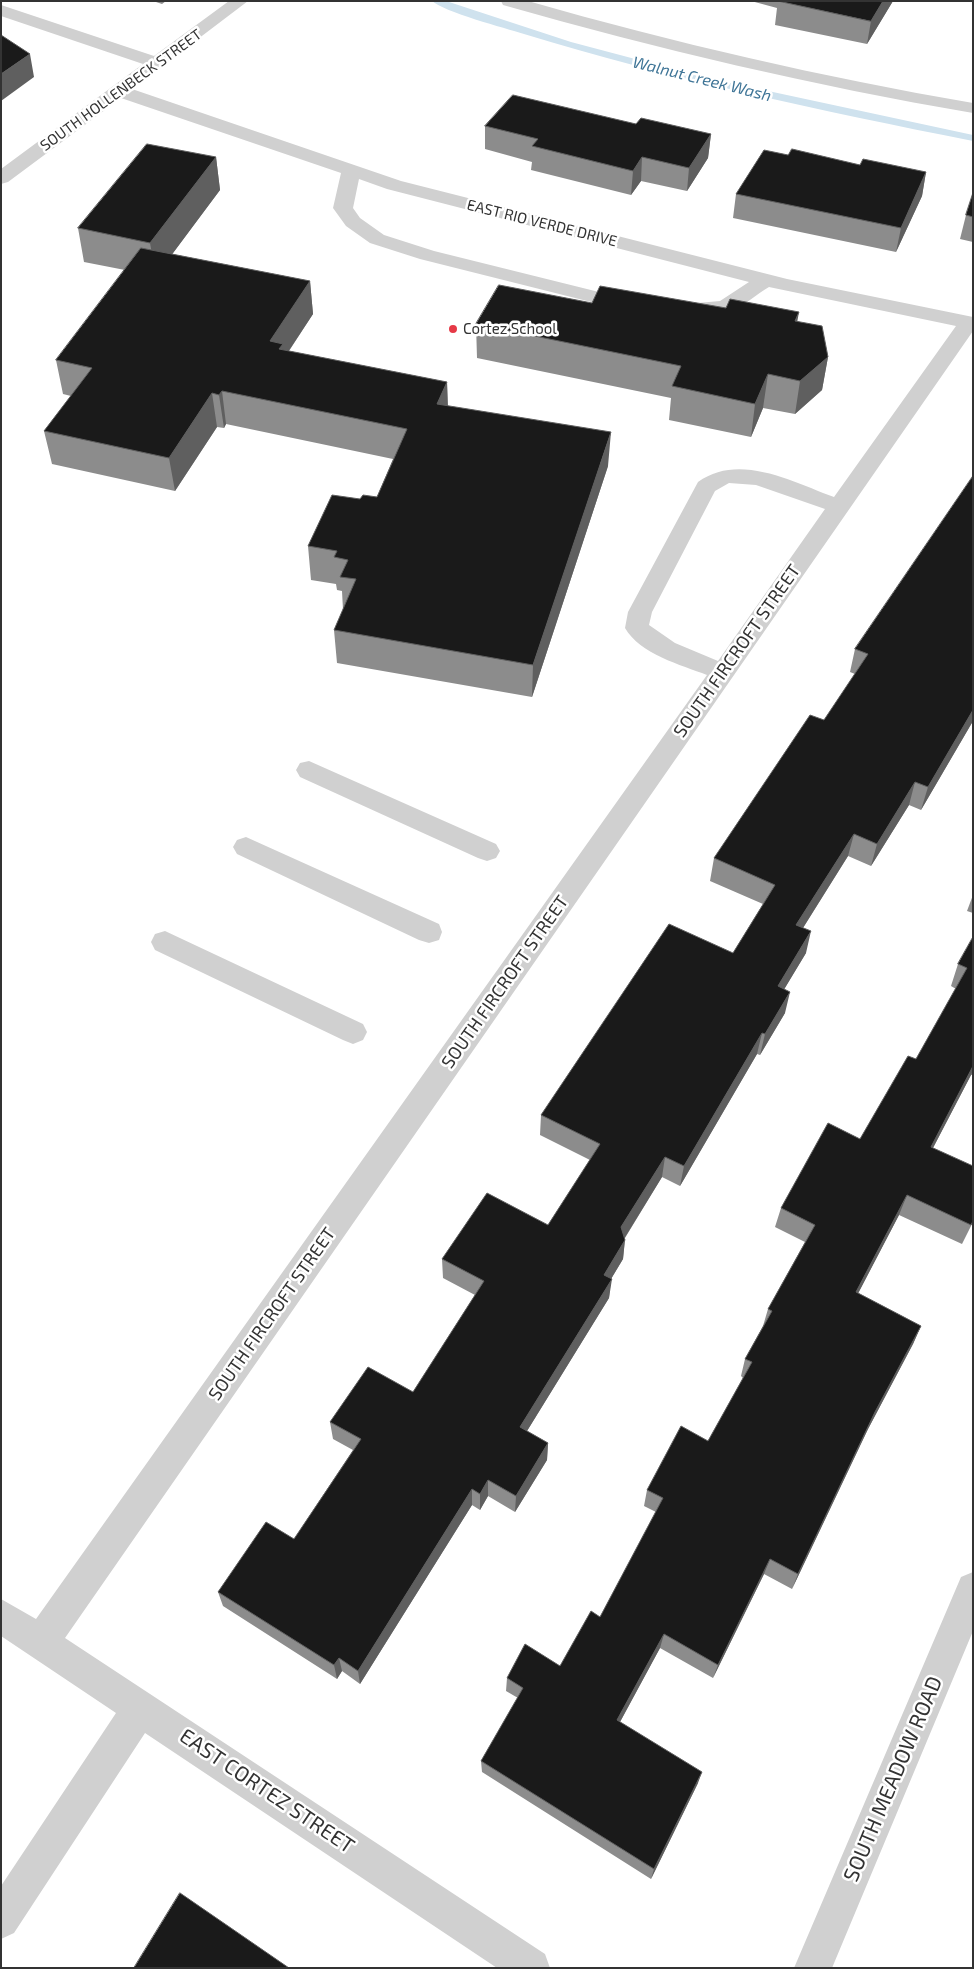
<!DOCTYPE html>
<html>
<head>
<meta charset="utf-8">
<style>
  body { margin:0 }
  #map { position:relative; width:974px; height:1969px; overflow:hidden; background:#fff; font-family:"Exo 2",sans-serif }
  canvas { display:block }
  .frame { position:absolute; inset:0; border:2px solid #333; pointer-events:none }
</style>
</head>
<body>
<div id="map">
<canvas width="974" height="1969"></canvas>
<div class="frame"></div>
</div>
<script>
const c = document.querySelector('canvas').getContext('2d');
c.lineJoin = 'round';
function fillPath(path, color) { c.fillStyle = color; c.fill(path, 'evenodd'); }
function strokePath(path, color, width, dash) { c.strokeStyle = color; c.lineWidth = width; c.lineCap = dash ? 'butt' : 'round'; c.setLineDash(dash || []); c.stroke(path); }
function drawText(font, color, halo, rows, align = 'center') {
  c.font = font + ' "Exo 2",sans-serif'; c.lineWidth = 5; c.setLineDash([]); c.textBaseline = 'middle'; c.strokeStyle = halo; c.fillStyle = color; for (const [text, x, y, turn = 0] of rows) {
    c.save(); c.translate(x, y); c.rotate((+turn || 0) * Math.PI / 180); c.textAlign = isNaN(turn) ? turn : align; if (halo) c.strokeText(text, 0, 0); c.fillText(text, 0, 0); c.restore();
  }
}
fillPath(new Path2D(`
  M432 1H446L571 42 703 77 973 135V141C822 111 671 79 524 34 505 28 444 12 432 1Z`), '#cfe2ee');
fillPath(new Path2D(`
  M229 1H248L132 89 401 181 787 279 973 317V331L65 1638 545 1954 550 1968H497L145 1733 14 1933 1 1939V1886L116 1713 1 1636V1599L36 1619 707 675C681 665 640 654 625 628L628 612 698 482C739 452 793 482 834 497L956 326 769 287C757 294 745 305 733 310 716 317 692 318 675 313L672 309 675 305 720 301 749 282 387 189 359 179 353 208 360 218 384 235 434 251 607 294 639 299 642 303 639 307 632 309 607 306 420 259 370 243 346 226 333 208 341 173 121 98 8 182 1 184V169L143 64 1 16V5L154 56ZM729 483 756 485 825 509 718 661 675 643 649 625 652 612 715 491Z
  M501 1H528C675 43 822 77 973 103V113C814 86 658 49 503 5Z
  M309 761 496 844 500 851 496 858 487 861 478 858 300 777 296 770 300 763Z
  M246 837 439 924 442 932 439 940 429 943 419 940 237 854 233 847 237 840Z
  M165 931 363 1024 367 1032 363 1040 353 1044 343 1040 155 950 151 942 155 934Z
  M973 1572V1631L832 1968H794L961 1577Z`), '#d0d0d0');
fillPath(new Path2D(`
  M153 1H166L162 4Z
  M751 1H893L867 44 775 25 777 8Z
  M636 124 711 134 708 158 687 191 641 181 631 195 531 170 532 162 485 149V126Z
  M788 155 860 165 926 172 922 196 896 252 733 218 736 194Z
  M216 157 220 190 172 254 310 281 313 314 289 351 447 382 448 406 608 466 532 697 337 663 334 630 343 610 342 591 337 590 336 584 311 580 308 546 360 499 377 497 393 459 226 424 224 428 217 427 175 491 52 464 44 431 71 396 63 394 56 360 125 270 84 262 78 228Z
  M973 193V242L960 239 966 215Z
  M592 303 797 321 828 357 822 390 795 414 763 408 751 437 669 420 671 398 477 358 476 324Z
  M973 476V721L921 810 909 805 871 866 848 856 803 928 806 953 784 989 785 1013 760 1055 757 1054 680 1186 662 1177 625 1238 623 1259 611 1279 609 1298 527 1431 548 1443 547 1460 515 1512 488 1496 480 1510 472 1505 360 1684 342 1671 337 1679 223 1606 218 1592 294 1539 353 1450 333 1439 330 1422 413 1392 475 1295 443 1278 442 1259 548 1225 590 1160 540 1135 541 1115 733 953 763 904 710 881 714 858 824 720 855 674 850 672 855 649Z
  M973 895V913L967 911Z
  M973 937V1075H971L933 1148 973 1222 962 1244 899 1215 858 1293 921 1326 913 1344 868 1429 792 1589 764 1574 713 1678 660 1648 620 1722 698 1783 651 1879 482 1772 481 1761 518 1698 506 1691 507 1678 560 1666 600 1617 656 1512 644 1506 647 1490 708 1441 743 1378 741 1376 745 1359 763 1326 768 1309 805 1242 775 1227 781 1208 860 1139 916 1059 956 989 951 986 958 964Z`), '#8c8c8c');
fillPath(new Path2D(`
  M883 1H893L867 44 871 21Z
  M30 54 34 77 1 101V74Z
  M711 134 708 158 687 191 689 168Z
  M216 157 220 190 156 276 150 243Z
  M642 157 641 181 631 195 633 171Z
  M926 172 922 196 896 252 901 228Z
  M310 281 313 314 284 358 270 341Z
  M799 312 793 345 795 321Z
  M828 357 822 390 795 414 800 381Z
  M768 374 763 408 751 437 755 404Z
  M447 382 448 415 437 404Z
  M222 391 226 424 224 428 219 395Z
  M212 393 217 427 175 491 169 458Z
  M611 432 608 466 532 697 533 665Z
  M973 710V721L921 810 928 787Z
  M915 782 909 805 871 866 877 844Z
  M854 834 848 856 791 947 796 925Z
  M811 931 806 953 773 1008 778 986Z
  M790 992 785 1013 760 1055 765 1034Z
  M762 1033 757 1054 680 1186 684 1166Z
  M973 1066V1071L971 1075 923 1167 931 1147Z
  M665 1157 662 1177 619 1247 621 1227Z
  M907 1195 899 1215 849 1311 856 1292Z
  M625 1240 623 1259 602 1294 604 1275Z
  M612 1279 609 1298 519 1444 520 1427Z
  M921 1326 913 1344 868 1429 792 1589 798 1574 875 1412Z
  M548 1443 547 1460 515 1512 516 1496Z
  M488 1480V1496L480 1510V1494Z
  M472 1489V1505L360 1684 358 1671Z
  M770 1559 764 1574 713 1678 718 1665Z
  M664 1634 660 1648 614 1733 617 1720Z
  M339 1658 342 1671 337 1679 334 1665Z
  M702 1772 698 1783 651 1879 654 1869Z`), '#5f5f5f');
const building = new Path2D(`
  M778 1H883L871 21Z
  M1 35 30 54 1 74Z
  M513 95 636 124 641 118 711 134 689 168 642 157 633 171 532 146 538 139 485 126Z
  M147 144 216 157 150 243 78 228Z
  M792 149 860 165 863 159 926 172 901 228 736 194 764 150 788 155Z
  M973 193V217L966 215Z
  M141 248 310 281 270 341 283 344 279 349 447 382 437 404 611 432 533 665 334 630 356 579 340 577 348 560 334 557 337 551 308 546 332 495 360 499 363 495 377 497 407 429 222 391 219 395 212 393 169 458 44 431 92 368 56 360Z
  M499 285 592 303 600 286 726 308 730 299 799 312 795 321 822 326 828 357 800 381 768 374 755 404 672 386 681 366 476 324Z
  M973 476V710L928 787 915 782 877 844 854 834 796 925 811 931 778 986 790 992 765 1034 762 1033 684 1166 665 1157 621 1227 625 1240 604 1275 612 1279 520 1427 548 1443 516 1496 488 1480 480 1494 472 1489 358 1671 339 1658 334 1665 218 1592 266 1522 294 1539 361 1439 330 1422 368 1367 413 1392 484 1281 442 1259 487 1193 548 1225 600 1144 541 1115 669 924 733 953 775 885 714 858 810 715 824 720 868 654 855 649Z
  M973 937V1066L931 1147 973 1166V1221L971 1225 907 1195 856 1292 921 1326 875 1412 798 1574 770 1559 718 1665 664 1634 617 1720 702 1772 654 1869 481 1761 523 1688 507 1678 525 1644 560 1666 591 1611 600 1617 663 1498 647 1490 681 1426 708 1441 752 1362 745 1359 772 1311 768 1309 815 1225 781 1208 828 1123 860 1139 908 1056 916 1059 967 968 958 964Z
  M180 1893 289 1968H134Z`);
fillPath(building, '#1a1a1a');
strokePath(building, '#5f5f5f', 1);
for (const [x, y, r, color] of [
  [453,329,5,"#e63946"]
]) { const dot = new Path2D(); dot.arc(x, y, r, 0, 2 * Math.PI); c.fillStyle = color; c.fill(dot); strokePath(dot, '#fff', 2); }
drawText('15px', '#333', '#fff', [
  ["SOUTH HOLLENBECK STREET",121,90,-36],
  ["EAST RIO VERDE DRIVE",542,223,14]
]);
drawText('15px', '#333', '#fff', [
  ["Cortez School",463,329]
], 'left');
drawText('italic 16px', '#3f7597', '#fff', [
  ["Walnut Creek Wash",702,79,14]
]);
drawText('18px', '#333', '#fff', [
  ["SOUTH FIRCROFT STREET",737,651,-55],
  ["SOUTH FIRCROFT STREET",505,982,-55],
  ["SOUTH FIRCROFT STREET",272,1314,-55]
]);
drawText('21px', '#333', '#fff', [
  ["SOUTH MEADOW ROAD",893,1779,-67],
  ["EAST CORTEZ STREET",267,1791,34]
]);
</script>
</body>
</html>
